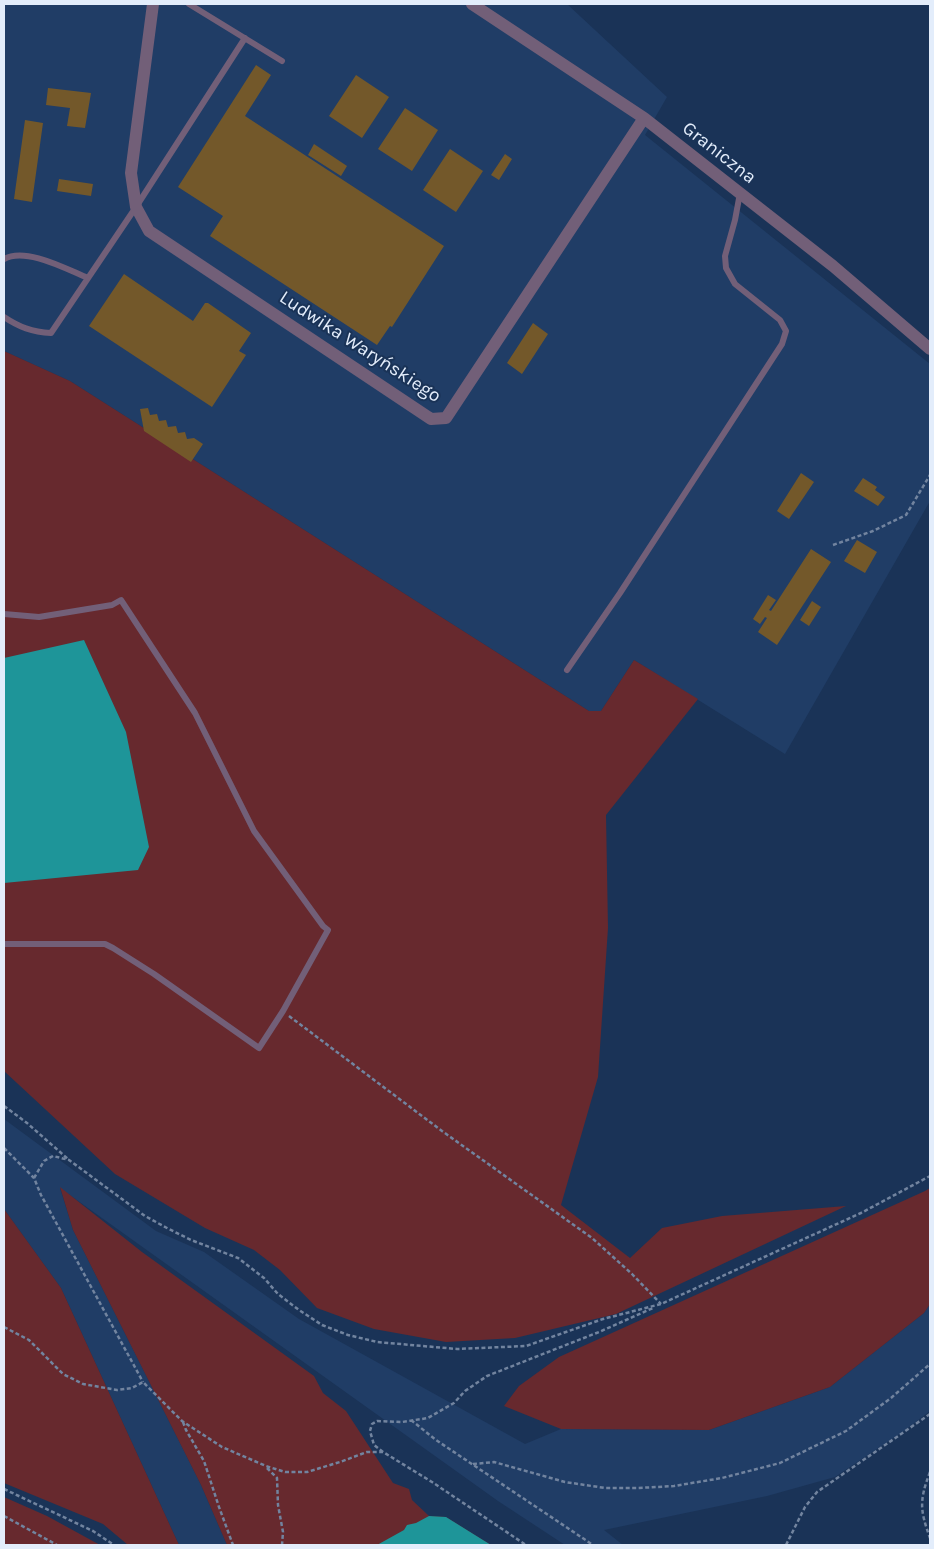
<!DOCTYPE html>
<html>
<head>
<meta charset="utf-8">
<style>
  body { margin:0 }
  #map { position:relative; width:934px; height:1549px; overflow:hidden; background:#1a3357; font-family:Karla,sans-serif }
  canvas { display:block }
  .frame { position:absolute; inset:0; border:5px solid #e3edfb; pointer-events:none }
</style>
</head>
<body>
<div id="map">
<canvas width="934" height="1549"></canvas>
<div class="frame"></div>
</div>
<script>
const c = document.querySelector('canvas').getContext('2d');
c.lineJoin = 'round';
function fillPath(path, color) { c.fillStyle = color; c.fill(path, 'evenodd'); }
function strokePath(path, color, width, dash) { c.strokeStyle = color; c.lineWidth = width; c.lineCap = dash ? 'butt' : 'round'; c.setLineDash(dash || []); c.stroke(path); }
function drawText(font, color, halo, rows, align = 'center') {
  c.font = font + ' Karla,sans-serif'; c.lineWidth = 4; c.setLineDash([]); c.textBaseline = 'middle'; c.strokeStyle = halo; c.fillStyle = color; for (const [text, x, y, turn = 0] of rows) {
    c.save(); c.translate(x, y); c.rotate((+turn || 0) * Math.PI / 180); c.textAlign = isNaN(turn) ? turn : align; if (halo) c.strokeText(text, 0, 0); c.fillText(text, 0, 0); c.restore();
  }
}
fillPath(new Path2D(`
  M4 4H567L667 97 645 135 930 364V501L785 754 634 660 601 711H589L70 381 4 351Z
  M4 1119 156 1231 204 1252 299 1319 525 1444 561 1429 709 1430 830 1387 924 1313 930 1304V1411L904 1431 835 1477 767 1496 604 1530 623 1545H565L498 1501 60 1188 73 1230 201 1485 227 1545H179L61 1288 4 1209Z`), '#203d66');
fillPath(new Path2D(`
  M4 351 70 381 589 711H601L634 660 698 699 606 815 608 928 598 1077 561 1205 630 1258 662 1228 722 1216 846 1206 616 1314 515 1338 446 1342 374 1329 317 1308 280 1270 254 1250 205 1228 115 1174 4 1071Z
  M60 1187 142 1252 314 1376 323 1393 346 1411 393 1483 409 1489 412 1500 429 1516 446 1517 491 1545H227L201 1485 73 1230Z
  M930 1188V1304L924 1313 830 1387 709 1430 561 1429 504 1406 519 1386 559 1357 925 1191Z
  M4 1209 61 1288 179 1545H128L103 1524 4 1483Z
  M4 1497 47 1516 100 1545H4Z`), '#67292e');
fillPath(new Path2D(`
  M84 640 126 732 149 847 138 870 4 883V658Z
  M429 1516 446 1517 491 1545H377L404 1530 407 1525 416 1523Z`), '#1e9599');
fillPath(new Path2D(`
  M256 65 271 75 245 116 444 246 392 327 390 326 377 345 210 236 223 216 178 187Z
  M356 75 389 97 362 138 329 116Z
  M48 88 91 93 85 128 67 126 70 108 46 105Z
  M405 108 438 130 412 171 378 149Z
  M25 120 43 123 32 202 14 199Z
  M314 144 347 166 341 176 308 155Z
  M450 149 483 171 456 212 423 190Z
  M505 154 512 159 499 180 491 175Z
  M59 179 93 184 91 196 57 191Z
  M124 274 193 321 205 303H208L251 333 239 351 246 355 212 407 89 326Z
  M533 323 548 334 522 374 507 363Z
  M148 408 150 415 157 414 159 421 166 420 168 427 176 426 178 433 185 432 187 439 194 438 203 444 191 462 144 431 140 409Z
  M801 473 814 482 789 519 777 511Z
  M863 478 877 487 875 490 885 497 878 506 854 491Z
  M857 540 877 552 865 573 844 561Z
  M811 549 831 562 777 645 758 632 767 618 765 617 760 624 753 619 768 595 776 600 769 610 771 611Z
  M812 601 821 607 809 626 800 620Z`), '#73582a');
strokePath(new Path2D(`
  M833 545 873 531 906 515 930 475
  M289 1016 442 1131 592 1238 632 1274 661 1304
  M4 1106 27 1123 68 1159
  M4 1148 34 1178 41 1195 143 1382
  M34 1178 44 1161 53 1156 69 1160 145 1216 167 1228 191 1240 238 1258 264 1278 278 1294 299 1310 322 1325 348 1335 377 1342 457 1349 526 1346 603 1319 661 1304 861 1213 930 1176
  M4 1327 29 1340 63 1374 83 1384 117 1390 132 1388 143 1382 182 1421 222 1447 266 1466 285 1472H307L340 1462 367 1452H383L432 1482 526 1545
  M411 1420 436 1440 593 1545
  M183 1422 186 1430 204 1461 219 1507 233 1545
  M383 1452 374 1445 370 1431 372 1424 377 1421 402 1422 428 1418 454 1403 465 1391 487 1376 599 1332 653 1308
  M473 1464 494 1462 565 1482 605 1488H638L674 1486 722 1478 780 1463 846 1431 891 1398 930 1364
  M267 1468 277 1478 278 1505 283 1532 282 1545
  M930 1472C919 1501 920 1510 930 1538
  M4 1489 93 1531 114 1545
  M4 1516 57 1545
  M786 1545 805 1507 817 1492 930 1414`), '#72849f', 2.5, [4, 2.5]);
strokePath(new Path2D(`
  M189 4 282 61
  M4 259C26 247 66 269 88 278
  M4 317C19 327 32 332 51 333L136 207 245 38
  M4 614 39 617 112 605 121 600 195 713 254 831 323 926 328 930 283 1011 259 1048 154 974 113 948 105 944H4
  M567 670 620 593 782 344 786 331 780 320 735 284 726 268 725 256 735 220 740 193`), '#725f78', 6);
strokePath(new Path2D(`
  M153 4 131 173 136 207 149 231 431 419 446 418 644 118
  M472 4 644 118 833 266 930 349`), '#725f78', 12);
drawText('19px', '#e3edfb', '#1a3357', [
  ["Graniczna",719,153,38],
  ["Ludwika Waryńskiego",360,347,33]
]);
</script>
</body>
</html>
